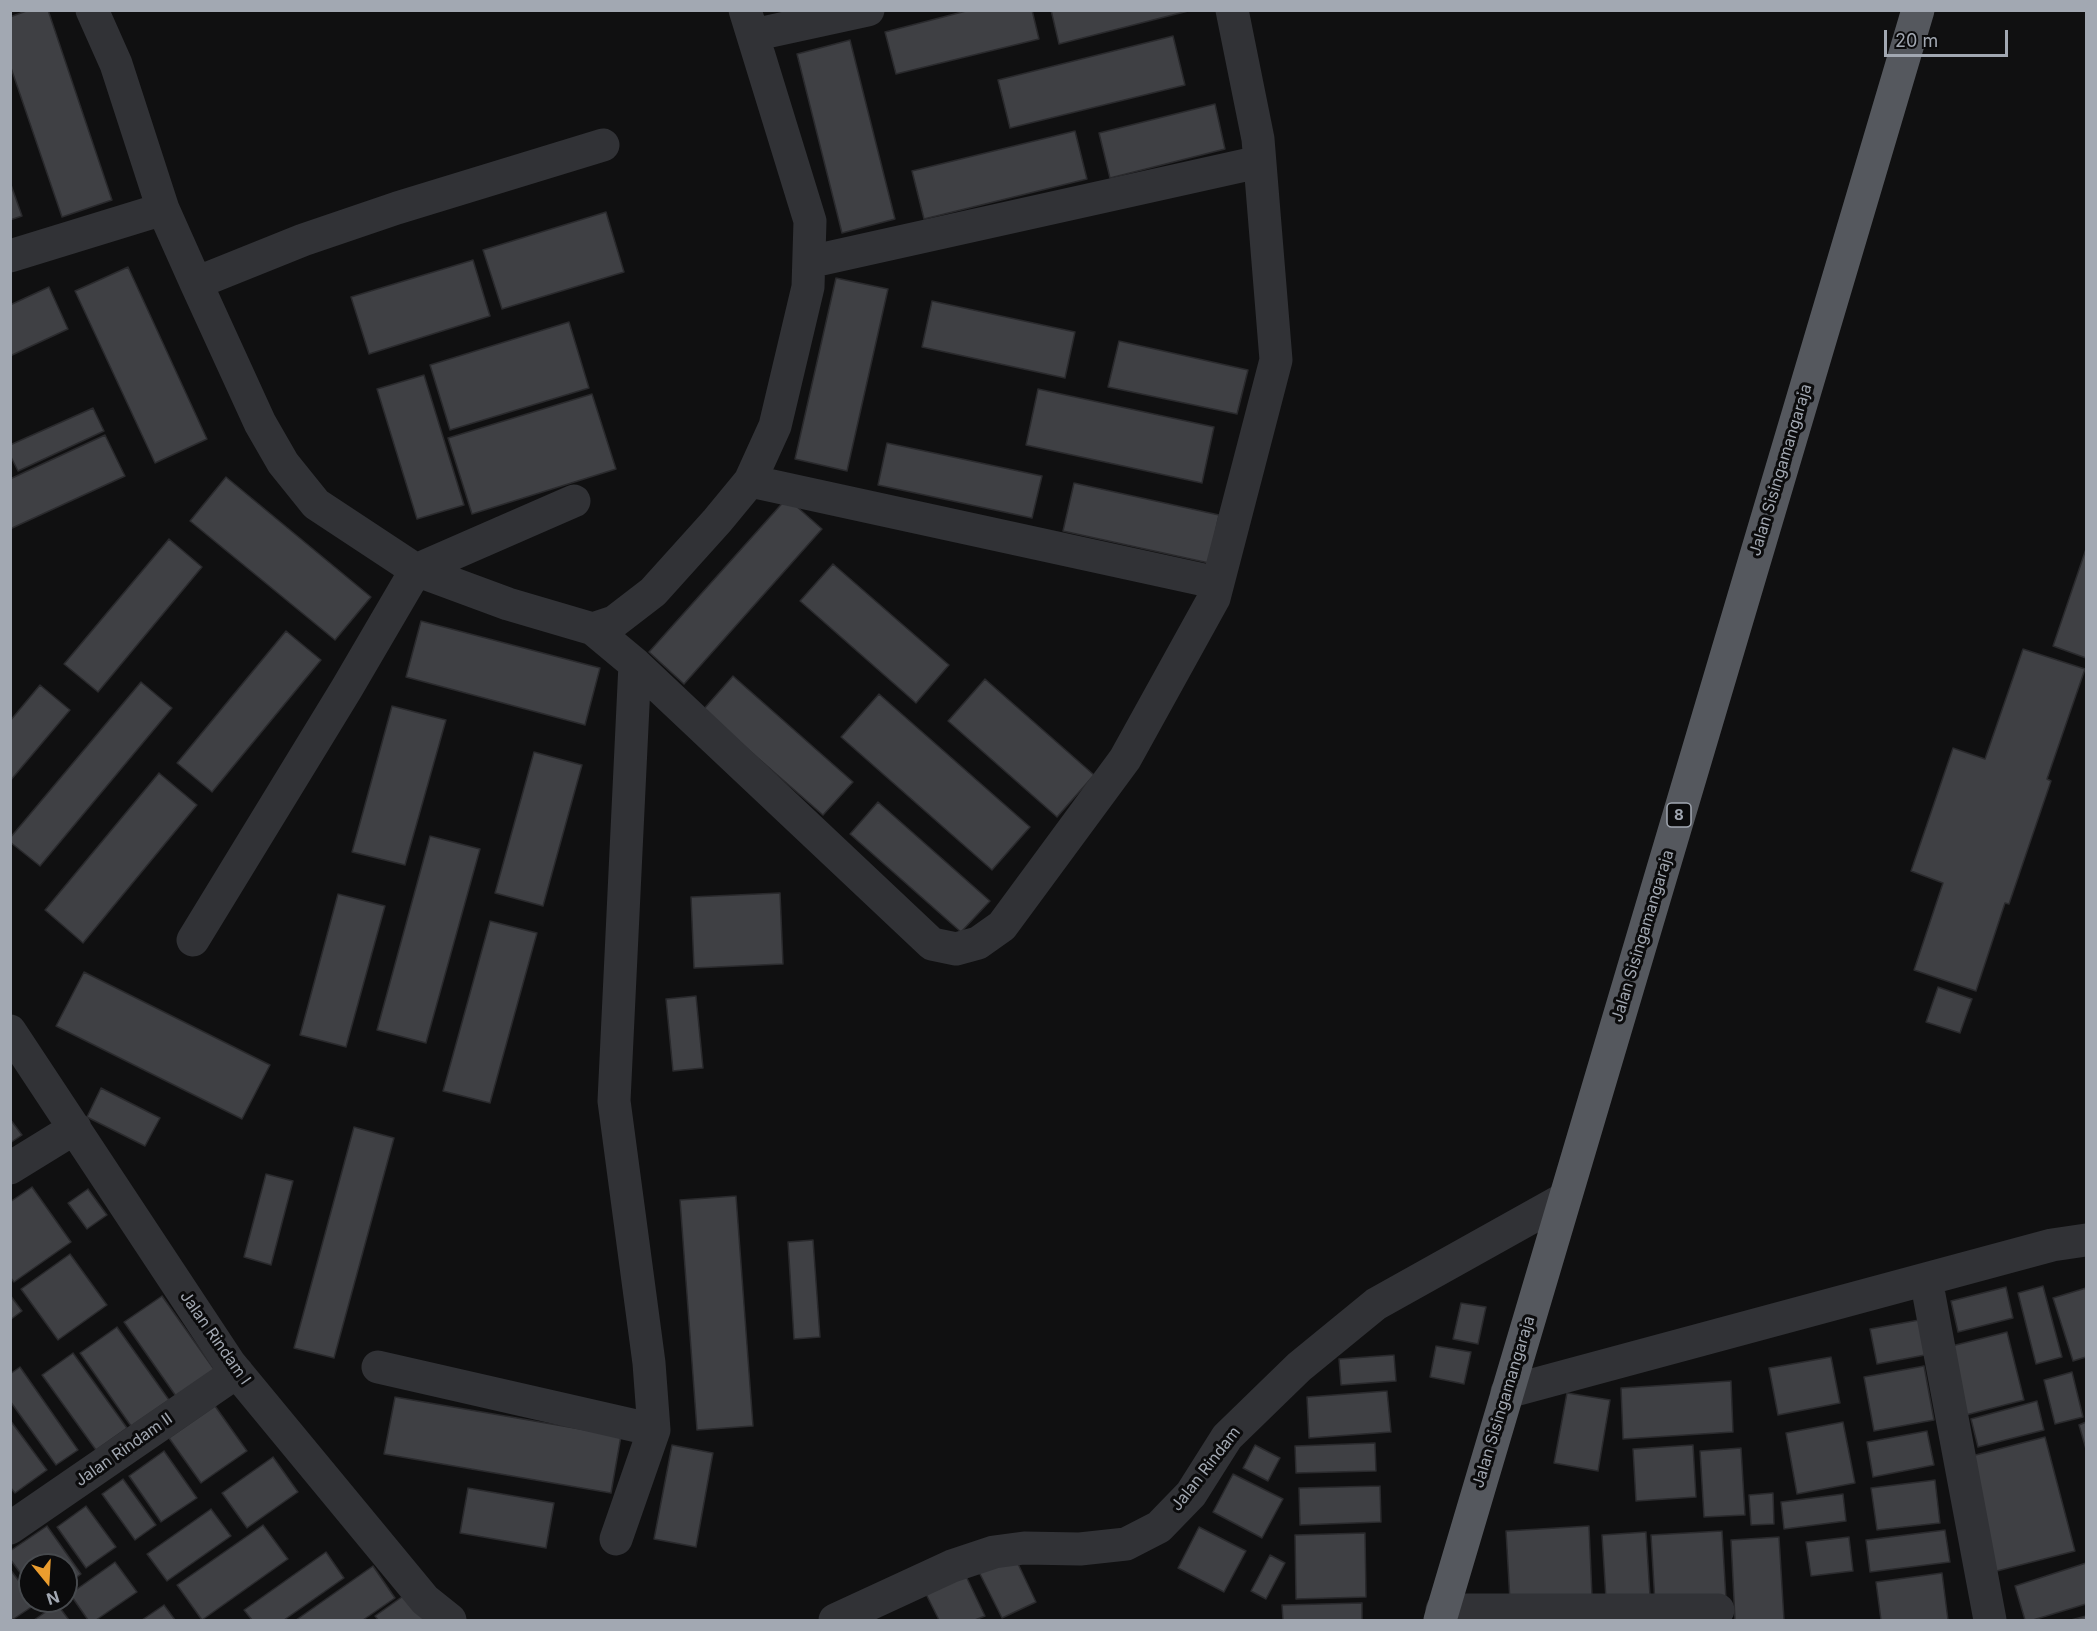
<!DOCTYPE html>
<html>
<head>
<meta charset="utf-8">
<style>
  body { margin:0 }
  #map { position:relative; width:2097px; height:1631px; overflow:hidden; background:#101011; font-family:Inter,sans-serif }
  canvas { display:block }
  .frame { position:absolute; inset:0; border:12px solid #a2a8b2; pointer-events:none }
  .north { position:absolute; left:18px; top:1553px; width:60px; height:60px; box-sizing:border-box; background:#0b0b0c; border:2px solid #474a4e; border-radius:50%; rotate:162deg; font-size:16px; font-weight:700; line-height:24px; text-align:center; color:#a2a8b2 }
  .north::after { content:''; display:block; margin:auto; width:21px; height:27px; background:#eb9d2e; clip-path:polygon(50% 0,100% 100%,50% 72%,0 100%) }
  .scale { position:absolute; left:1884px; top:30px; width:124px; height:27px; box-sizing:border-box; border:3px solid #a2a8b2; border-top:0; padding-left:8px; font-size:18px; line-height:21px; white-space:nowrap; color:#a2a8b2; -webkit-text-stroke:4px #0b0b0c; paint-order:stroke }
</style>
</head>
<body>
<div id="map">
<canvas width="2097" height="1631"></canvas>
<div class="frame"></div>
<div class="north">N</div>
<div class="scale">20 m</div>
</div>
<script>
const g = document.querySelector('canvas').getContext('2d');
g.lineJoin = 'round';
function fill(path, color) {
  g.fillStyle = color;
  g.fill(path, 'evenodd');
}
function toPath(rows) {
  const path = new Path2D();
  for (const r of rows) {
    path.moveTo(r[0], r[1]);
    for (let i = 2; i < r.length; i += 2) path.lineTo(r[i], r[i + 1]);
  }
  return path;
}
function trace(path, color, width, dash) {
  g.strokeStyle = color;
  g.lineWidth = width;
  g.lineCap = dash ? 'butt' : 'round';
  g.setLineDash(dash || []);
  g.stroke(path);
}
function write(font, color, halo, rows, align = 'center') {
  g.font = font + ' Inter,sans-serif';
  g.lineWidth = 6;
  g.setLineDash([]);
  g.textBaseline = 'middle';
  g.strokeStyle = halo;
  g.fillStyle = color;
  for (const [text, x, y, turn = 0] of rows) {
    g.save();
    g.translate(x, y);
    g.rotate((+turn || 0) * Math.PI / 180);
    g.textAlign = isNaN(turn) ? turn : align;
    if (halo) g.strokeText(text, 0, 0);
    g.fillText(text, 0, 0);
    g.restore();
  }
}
const building = toPath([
  [29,10,48,10,112,200,62,217,10,65,10,17,29,10],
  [970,10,1032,10,1039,39,896,74,885,32,970,10],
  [1051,10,1192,10,1059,44,1051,10],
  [1173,36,1185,85,1010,128,998,80,1173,36],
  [850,40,895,219,842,233,797,54,850,40],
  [1215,104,1225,149,1110,178,1099,133,1215,104],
  [1075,131,1087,179,924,219,912,171,1075,131],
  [10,182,22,216,10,220,10,182],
  [606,212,624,272,502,309,483,250,606,212],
  [473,260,490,316,369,354,351,297,473,260],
  [128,267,207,439,155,463,75,291,128,267],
  [836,278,888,289,847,471,795,459,836,278],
  [49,287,68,329,10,356,10,305,49,287],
  [932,301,1075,332,1065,378,922,347,932,301],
  [569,322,589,388,450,430,430,365,569,322],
  [1119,341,1248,370,1237,414,1108,387,1119,341],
  [424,375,464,505,417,519,377,389,424,375],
  [1038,389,1214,427,1202,483,1026,445,1038,389],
  [592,394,616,469,472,514,448,438,592,394],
  [93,408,104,431,18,471,10,455,10,445,93,408],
  [105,435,125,476,10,529,10,479,105,435],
  [887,443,1042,476,1032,518,878,485,887,443],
  [226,477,371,597,335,640,190,521,226,477],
  [1074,483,1219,515,1209,563,1063,531,1074,483],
  [787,498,822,529,684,684,649,652,787,498],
  [169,539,202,567,98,692,64,664,169,539],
  [2086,549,2086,658,2053,646,2086,549],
  [833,564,949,665,916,703,800,601,833,564],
  [421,621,600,668,585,725,406,677,421,621],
  [286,631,321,660,212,792,177,763,286,631],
  [2023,649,2085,669,2047,779,2051,781,2009,904,2005,903,1976,991,1914,970,1943,883,1911,871,1953,748,1985,759,2023,649],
  [733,676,853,782,823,815,703,710,733,676],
  [985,679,1094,775,1057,817,948,721,985,679],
  [141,682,172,708,40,866,10,842,10,838,141,682],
  [40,685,70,710,10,781,10,721,40,685],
  [879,694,1030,827,992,870,841,737,879,694],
  [392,706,446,720,405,865,352,852,392,706],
  [534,752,582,765,543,906,495,893,534,752],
  [159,773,197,805,83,943,45,910,159,773],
  [878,802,990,901,961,932,850,834,878,802],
  [430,836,480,849,426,1043,377,1030,430,836],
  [780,893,783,964,694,968,691,897,780,893],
  [338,894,385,906,346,1047,300,1035,338,894],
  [490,921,537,933,490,1103,443,1091,490,921],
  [84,972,270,1065,242,1119,56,1026,84,972],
  [1938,987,1972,999,1960,1033,1926,1022,1938,987],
  [696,996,703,1068,673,1071,666,999,696,996],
  [101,1088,160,1118,145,1146,87,1117,101,1088],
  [10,1119,22,1135,10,1143,10,1119],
  [354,1127,394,1138,334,1358,294,1348,354,1127],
  [266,1174,293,1181,271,1265,244,1257,266,1174],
  [32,1187,71,1242,14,1282,10,1277,10,1202,32,1187],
  [88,1189,107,1215,87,1229,68,1203,88,1189],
  [736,1196,753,1426,697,1430,680,1200,736,1196],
  [813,1240,820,1337,794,1339,788,1242,813,1240],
  [70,1254,107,1305,58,1340,21,1289,70,1254],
  [2043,1286,2062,1357,2036,1364,2018,1293,2043,1286],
  [2006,1287,2013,1318,1958,1332,1951,1301,2006,1287],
  [2086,1288,2086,1357,2073,1361,2053,1298,2086,1288],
  [10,1295,22,1311,10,1320,10,1295],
  [162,1296,216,1372,178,1399,124,1322,162,1296],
  [1461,1303,1486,1307,1478,1344,1453,1339,1461,1303],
  [1919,1320,1925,1355,1877,1364,1870,1329,1919,1320],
  [117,1327,169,1400,131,1426,80,1353,117,1327],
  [2007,1332,2024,1400,1962,1416,1944,1348,2007,1332],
  [1436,1346,1471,1352,1464,1384,1430,1377,1436,1346],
  [73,1353,127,1428,96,1450,42,1375,73,1353],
  [1394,1355,1396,1381,1341,1385,1339,1359,1394,1355],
  [1831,1357,1840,1403,1778,1415,1769,1368,1831,1357],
  [1924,1366,1934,1420,1874,1431,1864,1377,1924,1366],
  [20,1367,78,1450,56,1465,10,1401,10,1374,20,1367],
  [2072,1372,2083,1417,2055,1424,2044,1380,2072,1372],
  [1731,1381,1733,1432,1623,1439,1621,1388,1731,1381],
  [1387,1391,1391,1432,1309,1438,1307,1397,1387,1391],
  [1567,1393,1610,1400,1598,1471,1554,1463,1567,1393],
  [395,1397,621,1436,611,1493,384,1454,395,1397],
  [2037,1401,2044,1430,1978,1447,1971,1419,2037,1401],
  [215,1406,247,1451,201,1483,169,1438,215,1406],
  [10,1420,47,1470,15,1493,10,1487,10,1420],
  [1843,1422,1855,1483,1797,1494,1786,1433,1843,1422],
  [2086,1422,2086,1449,2079,1425,2086,1422],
  [1927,1431,1934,1465,1873,1477,1867,1442,1927,1431],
  [2045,1437,2075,1551,1993,1572,1964,1458,2045,1437],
  [1375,1443,1376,1471,1296,1473,1295,1446,1375,1443],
  [672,1445,713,1453,696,1547,654,1539,672,1445],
  [1255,1445,1280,1458,1268,1481,1243,1468,1255,1445],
  [1693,1445,1696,1497,1636,1501,1633,1449,1693,1445],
  [1741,1448,1745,1515,1704,1517,1700,1451,1741,1448],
  [164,1451,197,1498,161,1522,129,1476,164,1451],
  [273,1457,298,1492,247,1528,222,1493,273,1457],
  [1233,1474,1283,1499,1262,1538,1213,1512,1233,1474],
  [123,1479,156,1525,135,1540,102,1494,123,1479],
  [1935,1480,1940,1523,1877,1530,1871,1488,1935,1480],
  [1380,1486,1381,1522,1300,1525,1299,1488,1380,1486],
  [468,1488,554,1503,546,1548,460,1533,468,1488],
  [1773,1493,1774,1524,1751,1525,1749,1495,1773,1493],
  [1843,1494,1846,1521,1784,1529,1781,1502,1843,1494],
  [86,1506,116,1547,86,1568,57,1527,86,1506],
  [211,1509,231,1536,167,1581,147,1554,211,1509],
  [263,1525,288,1559,202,1620,177,1585,263,1525],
  [47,1526,81,1574,66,1585,66,1565,30,1565,30,1586,10,1559,10,1551,47,1526],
  [1589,1526,1592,1596,1510,1601,1506,1531,1589,1526],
  [1199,1527,1246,1551,1224,1592,1178,1568,1199,1527],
  [1945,1530,1950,1562,1870,1572,1866,1540,1945,1530],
  [1722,1531,1726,1599,1655,1604,1651,1535,1722,1531],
  [1646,1532,1650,1596,1606,1599,1602,1535,1646,1532],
  [1365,1533,1366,1597,1296,1599,1295,1535,1365,1533],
  [1779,1537,1784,1620,1735,1620,1731,1540,1779,1537],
  [1849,1537,1853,1571,1811,1576,1806,1542,1849,1537],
  [1012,1551,1036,1602,1002,1618,977,1568,1012,1551],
  [326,1552,344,1578,284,1620,252,1620,244,1610,326,1552],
  [1270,1555,1285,1563,1266,1599,1251,1591,1270,1555],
  [115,1562,137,1592,96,1620,88,1620,70,1594,115,1562],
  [2086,1563,2086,1604,2033,1620,2025,1620,2015,1586,2086,1563],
  [373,1566,395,1598,363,1620,296,1620,373,1566],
  [10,1569,30,1596,30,1601,33,1601,36,1604,12,1620,10,1620,10,1569],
  [1942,1573,1948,1620,1881,1620,1876,1582,1942,1573],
  [965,1574,985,1616,975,1620,939,1620,925,1592,965,1574],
  [406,1594,425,1620,378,1620,375,1616,406,1594],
  [1362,1603,1362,1620,1283,1620,1282,1605,1362,1603],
  [57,1604,69,1620,34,1620,57,1604],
  [164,1605,175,1620,142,1620,164,1605],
  [2086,1616,2086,1620,2071,1620,2086,1616]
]);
fill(building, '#3f4044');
trace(building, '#2a2a2d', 1.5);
trace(toPath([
  [92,10,116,64,163,209,196,283,260,423,283,463,316,504,416,570,508,604,593,629,614,622,653,592,717,521,750,481,775,426,808,287,810,221,745,10],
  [753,35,868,10],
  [10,256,163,209],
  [809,262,1259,162],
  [196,283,303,240,397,208,603,145],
  [750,481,1218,583],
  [593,629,635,664,932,944,956,949,978,943,1002,926,1125,759,1214,598,1276,360,1258,139,1232,10],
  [193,940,347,688,416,570,574,501],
  [10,1031,230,1364,425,1600,450,1620],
  [10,1168,75,1128],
  [1926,1279,1990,1620],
  [378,1367,654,1430],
  [1507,1392,2052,1245,2086,1240],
  [10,1528,237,1372],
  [616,1539,654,1430,649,1363,614,1101,635,664],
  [1442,1610,1718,1610],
  [835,1620,952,1566,994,1552,1024,1548,1080,1549,1126,1544,1159,1527,1191,1494,1227,1437,1299,1367,1376,1304,1564,1199]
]), '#313236', 33);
trace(toPath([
  [1440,1620,1918,10]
]), '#55585e', 33);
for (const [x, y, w] of [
  [1679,815,24]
]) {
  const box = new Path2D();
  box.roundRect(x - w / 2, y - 12, w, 24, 4.5);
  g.fillStyle = '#0b0b0c';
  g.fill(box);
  trace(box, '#a2a8b2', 1.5);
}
write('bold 15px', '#a2a8b2', null, [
  ["8",1679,815]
]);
write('16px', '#a2a8b2', '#0b0b0c', [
  ["Jalan Sisingamangaraja",1781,470,-73],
  ["Jalan Sisingamangaraja",1643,936,-73],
  ["Jalan Rindam I",215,1338,55],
  ["Jalan Sisingamangaraja",1504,1402,-73],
  ["Jalan Rindam II",124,1450,-35],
  ["Jalan Rindam",1206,1469,-52]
]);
</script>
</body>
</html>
